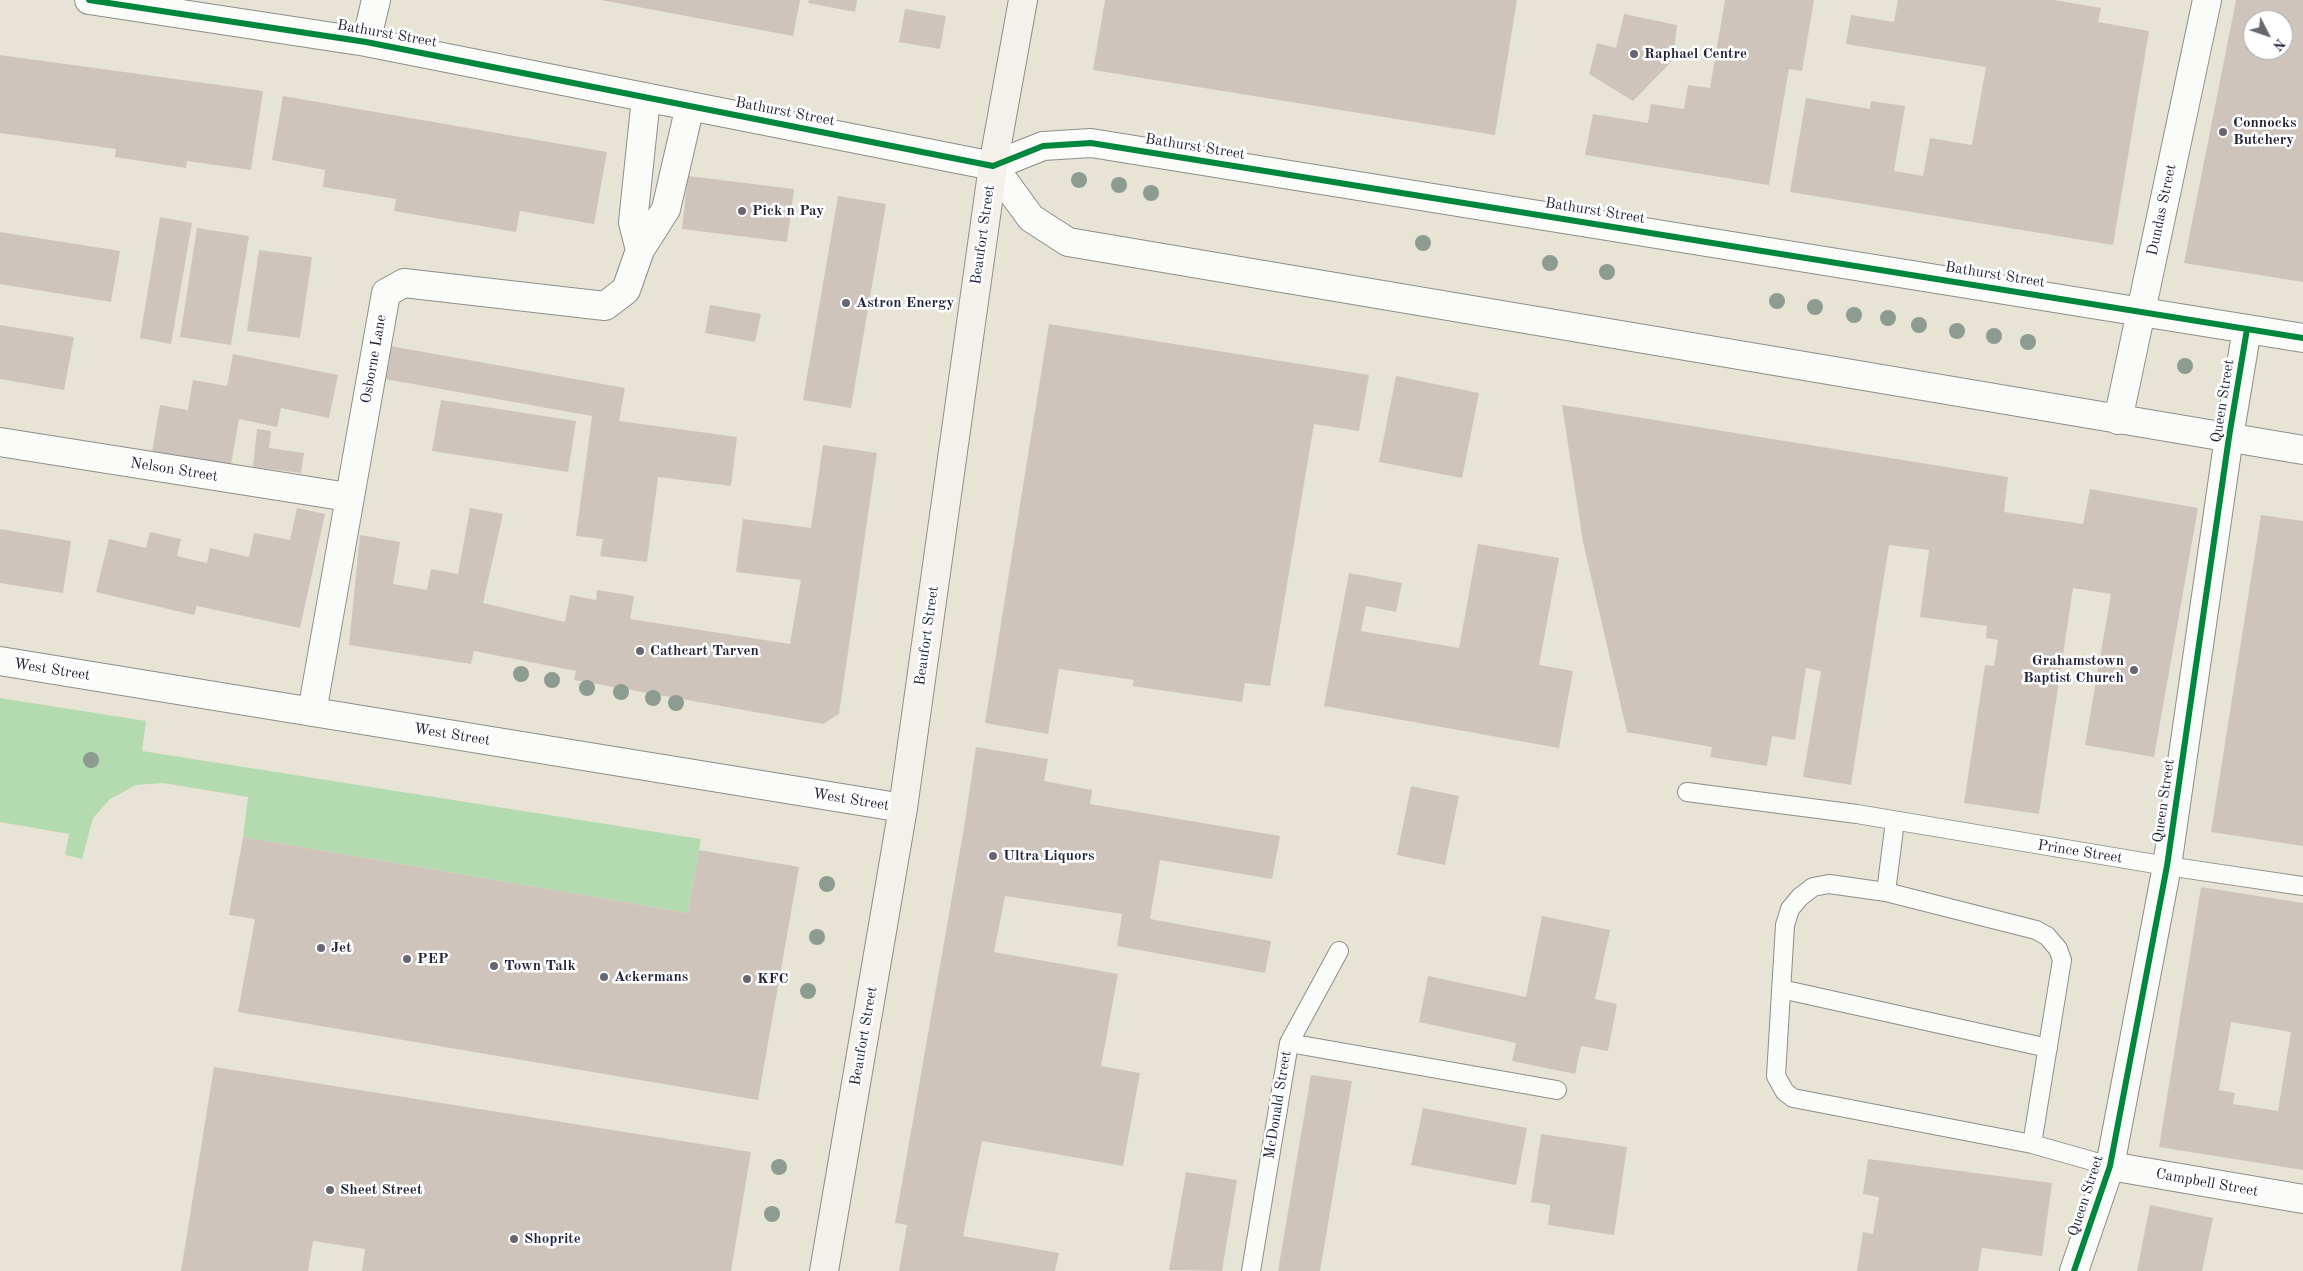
<!DOCTYPE html>
<html>
<head>
<meta charset="utf-8">
<style>
  body { margin:0 }
  #map { position:relative; width:2303px; height:1271px; overflow:hidden; background:#e7e4d5; font-family:"Old Standard TT",serif }
  canvas { display:block }
  .north { position:absolute; left:2243px; top:10px; width:50px; height:50px; box-sizing:border-box; background:#fff; border:1px solid #a7a7b1; border-radius:50%; rotate:131deg; font-size:14px; font-weight:700; line-height:20px; text-align:center; color:#22223b }
  .north::after { content:''; display:block; margin:auto; width:18px; height:22px; background:#676671; clip-path:polygon(50% 0,100% 100%,50% 72%,0 100%) }
</style>
</head>
<body>
<div id="map">
<canvas width="2303" height="1271"></canvas>
<div class="north">N</div>
</div>
<script>
const g = document.querySelector('canvas').getContext('2d');
g.lineJoin = 'round';
function fill(path, color) {
  g.fillStyle = color;
  g.fill(path, 'evenodd');
}
function toPath(rows) {
  const path = new Path2D();
  for (const r of rows) {
    path.moveTo(r[0], r[1]);
    for (let i = 2; i < r.length; i += 2) path.lineTo(r[i], r[i + 1]);
  }
  return path;
}
function trace(path, color, width, dash) {
  g.strokeStyle = color;
  g.lineWidth = width;
  g.lineCap = dash ? 'butt' : 'round';
  g.setLineDash(dash || []);
  g.stroke(path);
}
function write(font, color, halo, rows, align = 'center') {
  g.font = font + ' "Old Standard TT",serif';
  g.lineWidth = 5;
  g.setLineDash([]);
  g.textBaseline = 'middle';
  g.strokeStyle = halo;
  g.fillStyle = color;
  for (const [text, x, y, turn = 0] of rows) {
    g.save();
    g.translate(x, y);
    g.rotate((+turn || 0) * Math.PI / 180);
    g.textAlign = isNaN(turn) ? turn : align;
    if (halo) g.strokeText(text, 0, 0);
    g.fillText(text, 0, 0);
    g.restore();
  }
}
fill(toPath([
  [0,698,146,721,142,751,701,839,688,913,243,837,248,797,163,783,136,785,110,799,93,818,82,859,65,855,69,834,0,822]
]), '#b4dbaf');
fill(toPath([
  [601,0,800,0,793,36],
  [809,0,857,0,855,12,808,3],
  [1105,0,1517,0,1495,135,1093,70],
  [1725,0,1814,0,1802,71,1789,69,1769,185,1585,155,1593,114,1648,123,1651,104,1684,109,1688,85,1710,88],
  [1898,0,2054,0,2101,8,2098,22,2149,31,2113,245,1790,192,1806,98,1870,109,1871,101,1905,106,1894,171,1923,176,1930,138,1972,145,1986,67,1846,44,1851,15,1894,22],
  [2236,0,2303,0,2303,282,2184,263],
  [2253,20,2283,20,2283,50,2253,50],
  [905,9,946,16,940,49,899,42],
  [1624,14,1677,25,1673,60,1633,101,1589,74,1597,43,1616,48],
  [0,55,263,91,251,170,187,161,186,168,115,157,116,149,0,133],
  [283,96,607,152,594,224,520,211,516,232,394,211,396,199,323,187,325,170,272,160],
  [688,176,794,189,787,242,682,229],
  [838,196,886,204,851,408,803,400],
  [160,217,192,223,171,344,140,338],
  [197,228,249,236,231,345,180,337],
  [0,232,120,251,111,302,0,284],
  [259,250,312,257,300,338,247,331],
  [710,305,761,314,755,342,705,333],
  [1049,324,1369,375,1359,431,1314,424,1270,686,1245,683,1242,702,1132,686,1134,680,1059,669,1048,734,985,723],
  [0,325,74,337,64,390,0,379],
  [390,346,625,388,619,421,737,437,731,486,658,477,647,562,600,556,603,539,576,536,592,416,385,379],
  [233,354,338,375,329,418,281,408,277,427,239,419,231,465,152,452,160,405,188,410,193,380,227,386],
  [1396,376,1479,393,1462,478,1379,462],
  [441,400,576,421,568,472,432,451],
  [1562,405,2008,477,2004,512,2083,524,2090,489,2198,508,2154,757,2085,745,2111,594,2073,588,2039,814,1964,803,1985,665,1994,666,1998,640,1986,638,1987,626,1920,617,1929,550,1889,545,1851,785,1803,777,1821,671,1806,668,1795,740,1772,736,1767,766,1710,757,1712,747,1627,732,1583,542],
  [257,429,271,431,269,448,304,453,301,473,253,467],
  [823,445,877,453,839,714,823,724,574,680,576,671,474,651,471,664,349,645,360,535,400,542,393,584,427,590,431,569,458,574,470,508,503,514,483,603,565,622,570,595,596,600,597,590,634,596,630,619,790,644,801,580,736,572,743,519,811,528],
  [297,508,325,514,300,628,197,606,194,615,96,592,109,539,146,548,150,532,181,539,177,556,207,563,210,548,249,557,254,533,290,540],
  [2261,515,2303,521,2303,846,2211,832],
  [0,529,71,541,63,593,0,583],
  [1478,544,1559,558,1539,665,1573,671,1559,748,1324,706,1349,573,1402,583,1396,612,1366,606,1361,631,1459,648],
  [976,747,1048,759,1044,781,1092,790,1090,804,1280,836,1272,879,1160,860,1150,919,1271,941,1265,973,1117,946,1122,914,1005,896,994,952,1118,974,1101,1066,1140,1073,1123,1166,982,1141,963,1236,1059,1253,1055,1271,899,1271,907,1225,895,1223,964,828],
  [1411,786,1459,796,1445,865,1397,855],
  [243,837,688,913,699,850,799,867,758,1100,238,1012,255,919,229,915],
  [2201,887,2303,903,2303,1170,2159,1147],
  [2231,1022,2291,1032,2278,1111,2233,1104,2235,1093,2219,1090],
  [1542,916,1610,930,1595,999,1617,1004,1608,1051,1581,1046,1575,1074,1512,1061,1516,1043,1419,1022,1428,976,1526,997],
  [214,1067,751,1152,731,1271,362,1271,365,1249,313,1241,308,1271,181,1271],
  [1311,1075,1352,1081,1320,1271,1278,1271],
  [1423,1108,1527,1128,1516,1185,1411,1165],
  [1541,1134,1627,1147,1614,1235,1548,1225,1550,1205,1531,1202],
  [1868,1159,2052,1183,2042,1256,1982,1248,1978,1271,1857,1271,1863,1232,1873,1234,1879,1197,1863,1194],
  [1186,1172,1237,1180,1222,1271,1169,1270],
  [2150,1205,2213,1218,2202,1271,2137,1271]
]), '#cfc4bc');
const service = toPath([
  [1687,792,1857,814,2167,866,2303,886],
  [1895,821,1886,892,2036,930,2047,936,2058,949,2062,960,2032,1144],
  [1886,892,1829,884,1813,887,1800,897,1790,909,1785,925,1776,1076,1785,1092,1793,1098,2032,1144,2110,1166],
  [1781,989,2048,1048],
  [1289,1043,1557,1090],
  [1251,1271,1289,1043,1339,951]
]);
const minor = toPath([
  [89,0,366,42,993,166,1043,146,1091,143,2303,338],
  [366,42,376,0],
  [993,166,1031,218,1068,242,2303,450],
  [640,250,633,222,646,98],
  [2118,420,2207,0],
  [0,442,348,497],
  [0,661,903,808],
  [312,712,386,293,404,283,605,306,626,290,640,250,666,209,690,106],
  [2110,1166,2303,1199],
  [2074,1271,2110,1166,2167,866,2229,437,2247,329]
]);
const secondary = toPath([
  [824,1271,903,808,993,166,1023,0]
]);
trace(service, '#8e8d89', 20);
trace(minor, '#8e8d89', 30);
trace(secondary, '#8e8d89', 30);
trace(service, '#fbfbf9', 18);
trace(minor, '#fbfbf9', 28);
trace(secondary, '#f3f1ea', 28);
trace(toPath([
  [89,0,366,42,993,166,1043,146,1091,143,2303,338],
  [2074,1271,2110,1166,2167,866,2229,437,2247,329]
]), '#00873e', 6);
g.fillStyle = '#8e9b91';
for (const [x, y] of [
  [1079,180],
  [1119,185],
  [1151,193],
  [1423,243],
  [1550,263],
  [1607,272],
  [1777,301],
  [1815,307],
  [1854,315],
  [1888,318],
  [1919,325],
  [1957,331],
  [1994,336],
  [2028,342],
  [2185,366],
  [521,674],
  [552,680],
  [587,688],
  [621,692],
  [653,698],
  [676,703],
  [91,760],
  [827,884],
  [817,937],
  [808,991],
  [779,1167],
  [772,1214]
]) {
  g.beginPath();
  g.arc(x, y, 8, 0, 2 * Math.PI);
  g.fill();
}
for (const [x, y, r, color] of [
  [1634,54,5,"#676671"],
  [2223,132,5,"#676671"],
  [742,211,5,"#676671"],
  [846,303,5,"#676671"],
  [640,651,5,"#676671"],
  [2134,670,5,"#676671"],
  [993,856,5,"#676671"],
  [321,948,5,"#676671"],
  [407,959,5,"#676671"],
  [494,966,5,"#676671"],
  [604,977,5,"#676671"],
  [747,979,5,"#676671"],
  [330,1190,5,"#676671"],
  [514,1239,5,"#676671"]
]) {
  const dot = new Path2D();
  dot.arc(x, y, r, 0, 2 * Math.PI);
  g.fillStyle = color;
  g.fill(dot);
  trace(dot, '#fff', 2);
}
write('15px', '#22223b', '#fff', [
  ["Bathurst Street",387,34,10],
  ["Bathurst Street",785,112,11],
  ["Bathurst Street",1195,147,9],
  ["Dundas Street",2162,210,-78],
  ["Bathurst Street",1595,211,9],
  ["Beaufort Street",983,235,-82],
  ["Bathurst Street",1995,275,9],
  ["Osborne Lane",374,359,-80],
  ["Queen Street",2223,401,-81],
  ["Nelson Street",174,470,9],
  ["Beaufort Street",927,636,-82],
  ["West Street",52,670,9],
  ["West Street",452,735,9],
  ["West Street",851,800,9],
  ["Queen Street",2164,801,-82],
  ["Prince Street",2080,852,9],
  ["Beaufort Street",864,1036,-80],
  ["McDonald Street",1278,1105,-81],
  ["Campbell Street",2207,1183,10],
  ["Queen Street",2086,1196,-72]
]);
write('bold 15px', '#22223b', '#fff', [
  ["Raphael Centre",1644,54],
  ["Connocks",2233,123],
  ["Butchery",2233,140],
  ["Pick n Pay",752,211],
  ["Astron Energy",856,303],
  ["Cathcart Tarven",650,651],
  ["Grahamstown",2124,661,"right"],
  ["Baptist Church",2124,678,"right"],
  ["Ultra Liquors",1003,856],
  ["Jet",331,948],
  ["PEP",417,959],
  ["Town Talk",504,966],
  ["Ackermans",614,977],
  ["KFC",757,979],
  ["Sheet Street",340,1190],
  ["Shoprite",524,1239]
], 'left');
</script>
</body>
</html>
